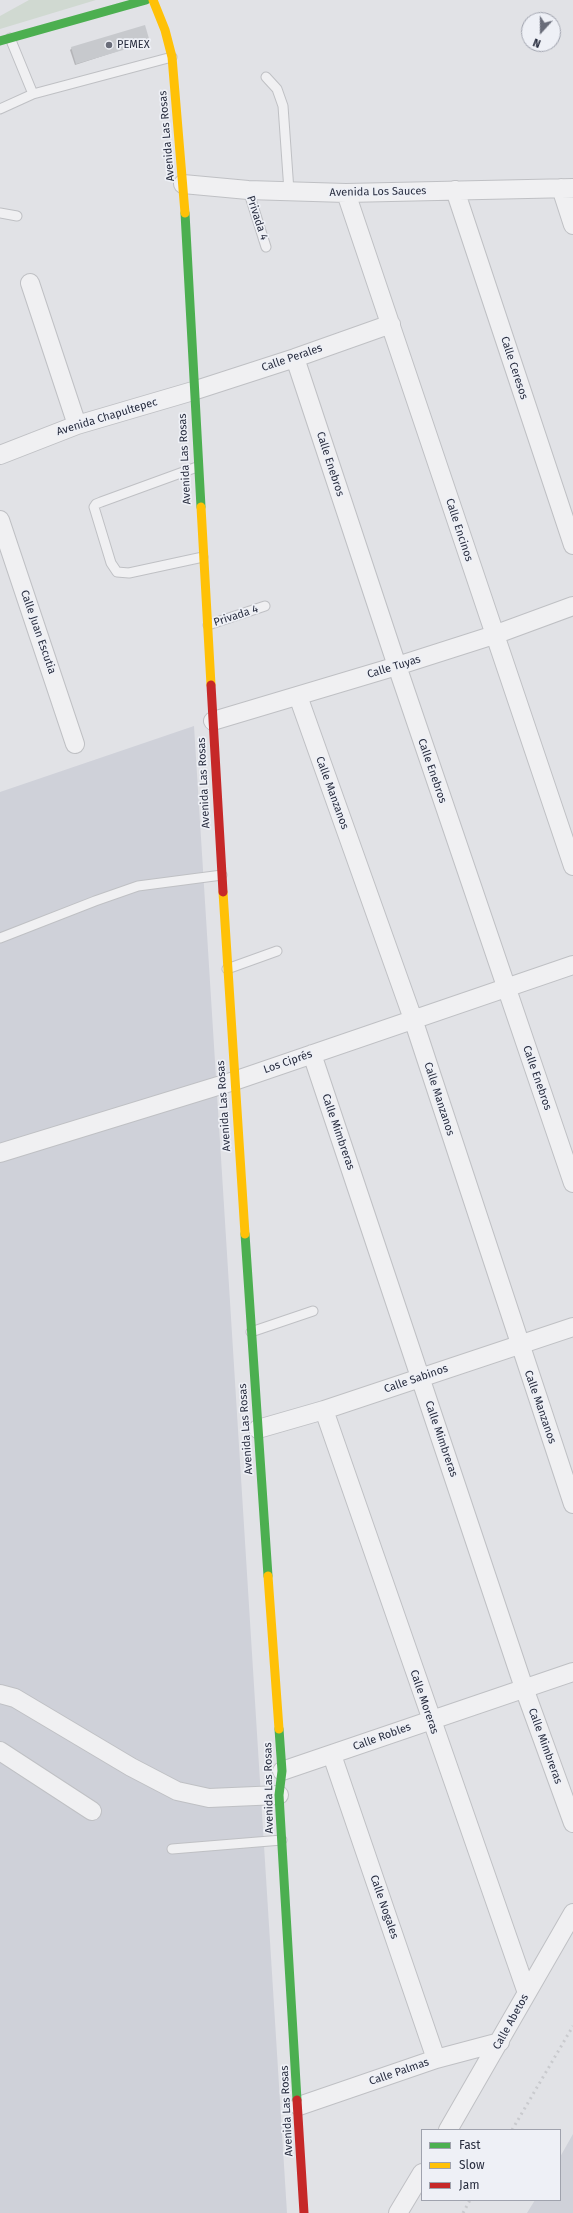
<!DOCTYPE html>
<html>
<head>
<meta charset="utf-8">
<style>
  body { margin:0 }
  #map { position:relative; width:573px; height:2213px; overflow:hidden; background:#e1e2e6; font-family:"Fira Sans",sans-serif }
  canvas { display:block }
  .legend { position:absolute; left:421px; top:2129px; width:140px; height:72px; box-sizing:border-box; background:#eef0f6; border:1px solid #9fa2ad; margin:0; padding:5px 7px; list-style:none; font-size:12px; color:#282d3f }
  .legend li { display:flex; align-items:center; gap:8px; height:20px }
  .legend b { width:20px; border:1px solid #9fa2ad }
  .north { position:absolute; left:521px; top:12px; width:40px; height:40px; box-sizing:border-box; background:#eef0f6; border:1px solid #9fa2ad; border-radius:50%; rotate:201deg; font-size:11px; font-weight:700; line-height:16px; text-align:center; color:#282d3f }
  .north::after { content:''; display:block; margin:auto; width:14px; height:18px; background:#696c79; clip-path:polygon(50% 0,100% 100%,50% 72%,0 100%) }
</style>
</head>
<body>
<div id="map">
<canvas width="573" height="2213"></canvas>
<ul class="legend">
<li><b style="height:5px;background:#4caf50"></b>Fast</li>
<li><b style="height:5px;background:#ffc107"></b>Slow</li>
<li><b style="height:5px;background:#c62828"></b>Jam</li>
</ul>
<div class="north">N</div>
</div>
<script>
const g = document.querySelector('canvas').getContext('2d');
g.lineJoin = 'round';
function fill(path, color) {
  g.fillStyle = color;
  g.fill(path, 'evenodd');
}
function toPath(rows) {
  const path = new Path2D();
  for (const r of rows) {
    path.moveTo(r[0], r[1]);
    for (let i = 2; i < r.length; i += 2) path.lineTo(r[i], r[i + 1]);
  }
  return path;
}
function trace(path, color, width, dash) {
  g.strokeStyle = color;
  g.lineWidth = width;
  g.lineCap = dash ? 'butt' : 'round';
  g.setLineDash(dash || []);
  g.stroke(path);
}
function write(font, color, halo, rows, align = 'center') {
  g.font = font + ' "Fira Sans",sans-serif';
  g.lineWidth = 3.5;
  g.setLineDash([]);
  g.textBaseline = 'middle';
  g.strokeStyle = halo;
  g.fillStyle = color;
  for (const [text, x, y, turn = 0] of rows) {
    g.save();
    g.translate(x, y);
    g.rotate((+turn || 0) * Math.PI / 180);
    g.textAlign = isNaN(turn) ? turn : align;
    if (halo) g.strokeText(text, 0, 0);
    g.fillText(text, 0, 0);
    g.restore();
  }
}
fill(toPath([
  [194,726,287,2213,0,2213,0,792],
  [573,2134,573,2213,527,2213,535,2200,560,2200,560,2157]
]), '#cfd1d9');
fill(toPath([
  [29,0,96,0,0,29,0,16]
]), '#d0d9d1');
fill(toPath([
  [149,41,75,65,70,50,72,48]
]), '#0003');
fill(toPath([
  [145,25,150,42,76,64,71,47]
]), '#c7c9cd');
const lane = toPath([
  [10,38,33,94,172,57],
  [266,77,277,89,283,106,289,191],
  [0,109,33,94],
  [248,190,266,247],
  [0,213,17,216],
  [197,467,101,502,96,504,94,507,111,563,117,572,129,573,203,557],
  [208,625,265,606],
  [0,938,95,901,138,886,222,875],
  [227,969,277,951],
  [251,1332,313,1311],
  [172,1849,282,1840]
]);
const street = toPath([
  [183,184,248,190,346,193,573,188],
  [561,188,573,225],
  [455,190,573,545],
  [346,193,573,866],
  [30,283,77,425],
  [295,358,397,666,573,1183],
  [0,455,77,425,193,391,295,358,391,324],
  [0,520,75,744],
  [298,696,413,1019,573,1504],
  [213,721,397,666,494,635,573,606],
  [312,1054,524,1688,573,1823],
  [0,1153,234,1081,573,965],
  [324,1410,527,1993],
  [258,1429,324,1410,573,1327],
  [0,1694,15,1698,131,1767,177,1791,209,1798,279,1795],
  [0,1751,92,1811],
  [332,1755,436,2059],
  [282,1771,573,1672],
  [299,2106,436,2059,500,2042],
  [448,2130,573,1913],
  [398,2213,422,2173]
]);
trace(lane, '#bfc0c4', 11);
trace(street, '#bfc0c4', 20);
trace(lane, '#f0f0f2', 9);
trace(street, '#f0f0f2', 18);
trace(toPath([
  [0,41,146,0],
  [185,213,201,507],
  [245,1234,268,1576],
  [279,1729,282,1771,279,1795,297,2100]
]), '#4caf50', 9);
trace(toPath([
  [153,0,165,30,172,57,185,213],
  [201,507,211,685],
  [223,892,245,1234],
  [268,1576,279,1729]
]), '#ffc107', 9);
trace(toPath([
  [211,685,223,892],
  [297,2100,304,2213]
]), '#c62828', 9);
trace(toPath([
  [512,2130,573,2026],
  [463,2213,470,2200]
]), '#c9cace', 3, [2, 4]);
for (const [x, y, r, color] of [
  [109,45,4,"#696c79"]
]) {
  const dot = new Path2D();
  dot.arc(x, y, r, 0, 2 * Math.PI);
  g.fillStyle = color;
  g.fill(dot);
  trace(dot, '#eef0f6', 1.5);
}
write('11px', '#282d3f', '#eef0f6', [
  ["PEMEX",117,45]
], 'left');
write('11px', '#282d3f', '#eef0f6', [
  ["Avenida Las Rosas",167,136,-95],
  ["Avenida Los Sauces",378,192,-1],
  ["Privada 4",257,218,72],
  ["Calle Perales",292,358,-19],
  ["Calle Ceresos",514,368,72],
  ["Avenida Chapultepec",107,417,-17],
  ["Avenida Las Rosas",185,459,-93],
  ["Calle Enebros",330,464,72],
  ["Calle Encinos",459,530,72],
  ["Privada 4",236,616,-18],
  ["Calle Juan Escutia",38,632,71],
  ["Calle Tuyas",394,667,-17],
  ["Calle Enebros",432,771,71],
  ["Avenida Las Rosas",204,783,-93],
  ["Calle Manzanos",332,793,70],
  ["Los Ciprés",288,1062,-19],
  ["Calle Enebros",537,1078,71],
  ["Calle Manzanos",439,1099,72],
  ["Avenida Las Rosas",224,1106,-94],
  ["Calle Mimbreras",338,1132,71],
  ["Calle Sabinos",416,1379,-19],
  ["Calle Manzanos",540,1407,71],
  ["Avenida Las Rosas",246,1429,-94],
  ["Calle Mimbreras",441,1439,71],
  ["Calle Moreras",424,1702,71],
  ["Calle Robles",382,1737,-20],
  ["Calle Mimbreras",545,1746,70],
  ["Avenida Las Rosas",269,1788,-91],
  ["Calle Nogales",384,1907,71],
  ["Calle Abetos",511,2022,-61],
  ["Calle Palmas",399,2072,-19],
  ["Avenida Las Rosas",287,2111,-93]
]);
</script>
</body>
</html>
